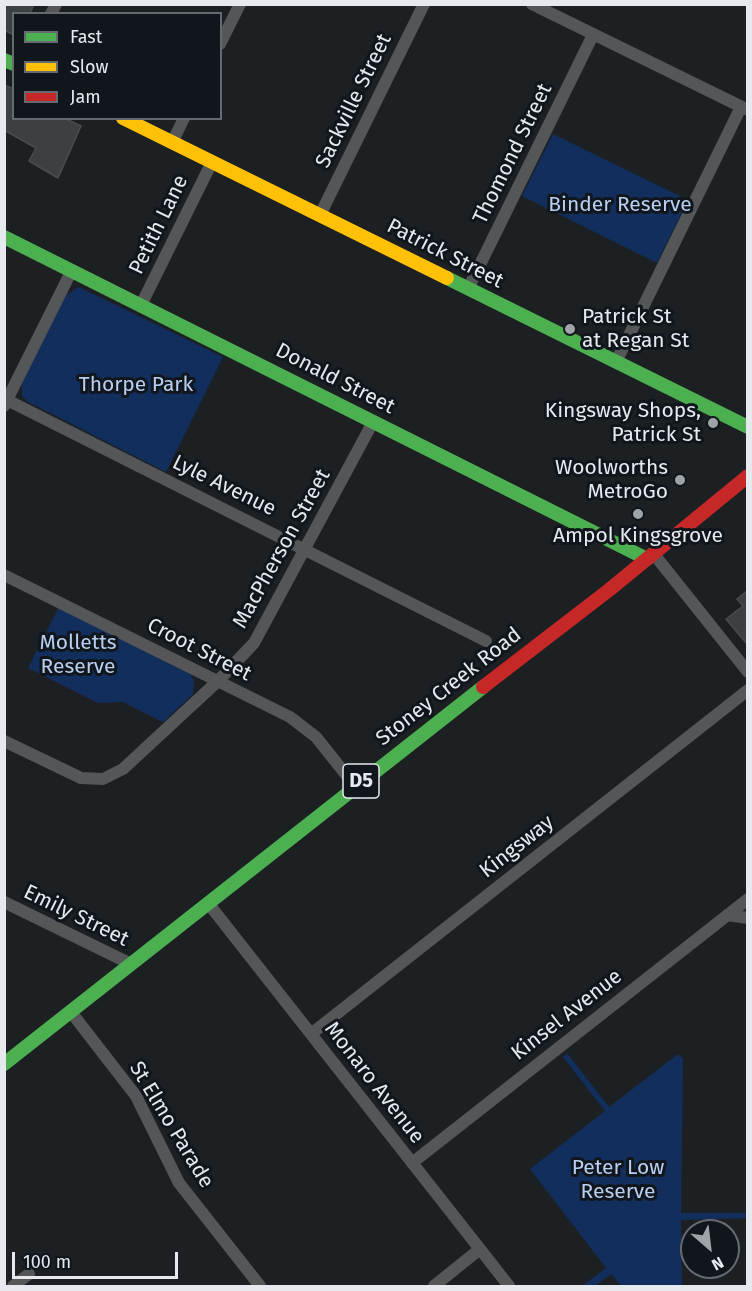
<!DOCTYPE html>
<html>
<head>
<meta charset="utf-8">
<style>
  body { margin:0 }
  #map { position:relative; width:752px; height:1291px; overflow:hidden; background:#1d2023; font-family:"Fira Sans",sans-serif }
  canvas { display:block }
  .frame { position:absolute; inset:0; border:6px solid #e6e9ee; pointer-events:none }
  .legend { position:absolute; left:12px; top:12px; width:210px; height:108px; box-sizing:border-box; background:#11161c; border:2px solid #666a70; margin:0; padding:8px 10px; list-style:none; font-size:18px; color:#e6e9ee }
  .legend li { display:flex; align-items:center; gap:12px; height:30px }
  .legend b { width:30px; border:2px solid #666a70 }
  .north { position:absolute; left:680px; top:1219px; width:60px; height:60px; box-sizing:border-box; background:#11161c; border:2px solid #666a70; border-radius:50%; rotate:152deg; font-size:16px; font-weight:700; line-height:24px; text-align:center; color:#e6e9ee }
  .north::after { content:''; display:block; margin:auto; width:21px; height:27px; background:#a0a3a7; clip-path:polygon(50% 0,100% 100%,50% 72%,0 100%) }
  .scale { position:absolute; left:12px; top:1252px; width:166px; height:27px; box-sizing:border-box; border:3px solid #e6e9ee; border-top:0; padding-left:8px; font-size:18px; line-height:21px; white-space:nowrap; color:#e6e9ee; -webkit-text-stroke:4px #11161c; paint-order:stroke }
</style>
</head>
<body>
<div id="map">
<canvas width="752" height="1291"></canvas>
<div class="frame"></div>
<ul class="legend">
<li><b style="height:8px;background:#4caf50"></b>Fast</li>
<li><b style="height:8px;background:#ffc107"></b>Slow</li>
<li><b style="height:8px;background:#c62828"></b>Jam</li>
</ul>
<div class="north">N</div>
<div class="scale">100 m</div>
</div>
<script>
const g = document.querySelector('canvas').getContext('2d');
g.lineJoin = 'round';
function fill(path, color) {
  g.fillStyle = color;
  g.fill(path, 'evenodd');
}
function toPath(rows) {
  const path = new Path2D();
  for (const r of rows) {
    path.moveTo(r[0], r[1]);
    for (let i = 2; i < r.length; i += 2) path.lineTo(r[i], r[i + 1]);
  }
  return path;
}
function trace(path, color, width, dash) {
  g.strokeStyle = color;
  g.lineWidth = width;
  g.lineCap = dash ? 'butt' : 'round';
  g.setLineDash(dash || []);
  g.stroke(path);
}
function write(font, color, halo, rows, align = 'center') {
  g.font = font + ' "Fira Sans",sans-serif';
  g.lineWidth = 6;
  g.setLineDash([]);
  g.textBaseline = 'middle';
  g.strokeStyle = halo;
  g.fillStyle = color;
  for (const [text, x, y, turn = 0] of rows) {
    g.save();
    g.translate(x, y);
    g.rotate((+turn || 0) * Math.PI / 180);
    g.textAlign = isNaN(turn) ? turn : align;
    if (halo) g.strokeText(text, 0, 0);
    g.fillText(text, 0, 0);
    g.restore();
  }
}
fill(toPath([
  [553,134,688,200,657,263,522,196],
  [79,287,223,357,166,472,28,402,22,396,22,383,66,295],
  [59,607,190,674,194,681,193,694,163,722,123,702,98,703,28,668],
  [567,1053,609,1107,678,1054,683,1058,681,1213,747,1213,748,1218,681,1220,682,1286,621,1286,611,1274,595,1286,582,1286,606,1268,530,1169,605,1111,563,1057]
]), '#112e5c');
const building = toPath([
  [4,4,34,4,30,14,14,14,14,35,4,30,4,4],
  [4,85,14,89,14,118,64,118,81,126,58,178,29,161,36,148,4,130,4,85],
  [747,591,747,644,726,619,743,606,737,599,747,591]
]);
fill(building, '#3d4043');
trace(building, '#4a4c4f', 1.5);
trace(toPath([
  [532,4,746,109],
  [51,14,56,4],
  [220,44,240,4],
  [172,143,184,118],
  [320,215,424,4],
  [468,289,593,35],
  [141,305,212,162],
  [616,362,741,107],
  [7,400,486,641],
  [4,406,72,270],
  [653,553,748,672],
  [4,575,290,717,316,737,355,786],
  [4,741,81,778,103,779,123,769,218,681,254,643,373,422],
  [4,902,131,964],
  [208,903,509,1286],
  [727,915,748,918],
  [71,1012,136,1096,179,1183,260,1286],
  [311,1034,748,690],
  [412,1163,748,899],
  [13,1286,29,1274],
  [434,1286,480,1249]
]), '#545657', 12);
trace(toPath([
  [4,60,14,64],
  [4,237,647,559],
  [447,278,748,427],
  [4,1064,483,687]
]), '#4caf50', 14);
trace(toPath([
  [123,118,447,278]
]), '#ffc107', 14);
trace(toPath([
  [483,687,609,590,748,476]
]), '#c62828', 14);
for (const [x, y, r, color] of [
  [570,329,6,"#a0a3a7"],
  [713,423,6,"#a0a3a7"],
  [680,480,6,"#a0a3a7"],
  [638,514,6,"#a0a3a7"]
]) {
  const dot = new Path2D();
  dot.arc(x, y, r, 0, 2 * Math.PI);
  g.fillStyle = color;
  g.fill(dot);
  trace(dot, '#11161c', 2);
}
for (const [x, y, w] of [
  [361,781,36]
]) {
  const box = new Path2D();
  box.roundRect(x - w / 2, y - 17, w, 34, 4.5);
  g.fillStyle = '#11161c';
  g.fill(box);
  trace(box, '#e6e9ee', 1.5);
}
write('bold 20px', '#e6e9ee', null, [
  ["D5",361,781]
]);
write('21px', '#e6e9ee', '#11161c', [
  ["Sackville Street",354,101,-64],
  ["Thomond Street",513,154,-64],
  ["Petith Lane",159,225,-64],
  ["Patrick Street",445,254,27],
  ["Donald Street",335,379,27],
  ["Lyle Avenue",224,486,26],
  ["MacPherson Street",282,549,-61],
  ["Croot Street",199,650,27],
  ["Stoney Creek Road",449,687,-38],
  ["Kingsway",517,847,-38],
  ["Emily Street",76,916,26],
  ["Kinsel Avenue",567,1015,-38],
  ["Monaro Avenue",374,1083,52],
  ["St Elmo Parade",171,1125,59]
]);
write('21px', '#b8cff2', '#11161c', [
  ["Binder Reserve",620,205],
  ["Thorpe Park",136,385],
  ["Molletts",78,643],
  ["Reserve",78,667],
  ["Peter Low",618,1168],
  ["Reserve",618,1192]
]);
write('21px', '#e6e9ee', '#11161c', [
  ["Patrick St",582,317,"left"],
  ["at Regan St",582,341,"left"],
  ["Kingsway Shops,",701,411],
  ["Patrick St",701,435],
  ["Woolworths",668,468],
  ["MetroGo",668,492],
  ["Ampol Kingsgrove",638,536,"center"]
], 'right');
</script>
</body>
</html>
